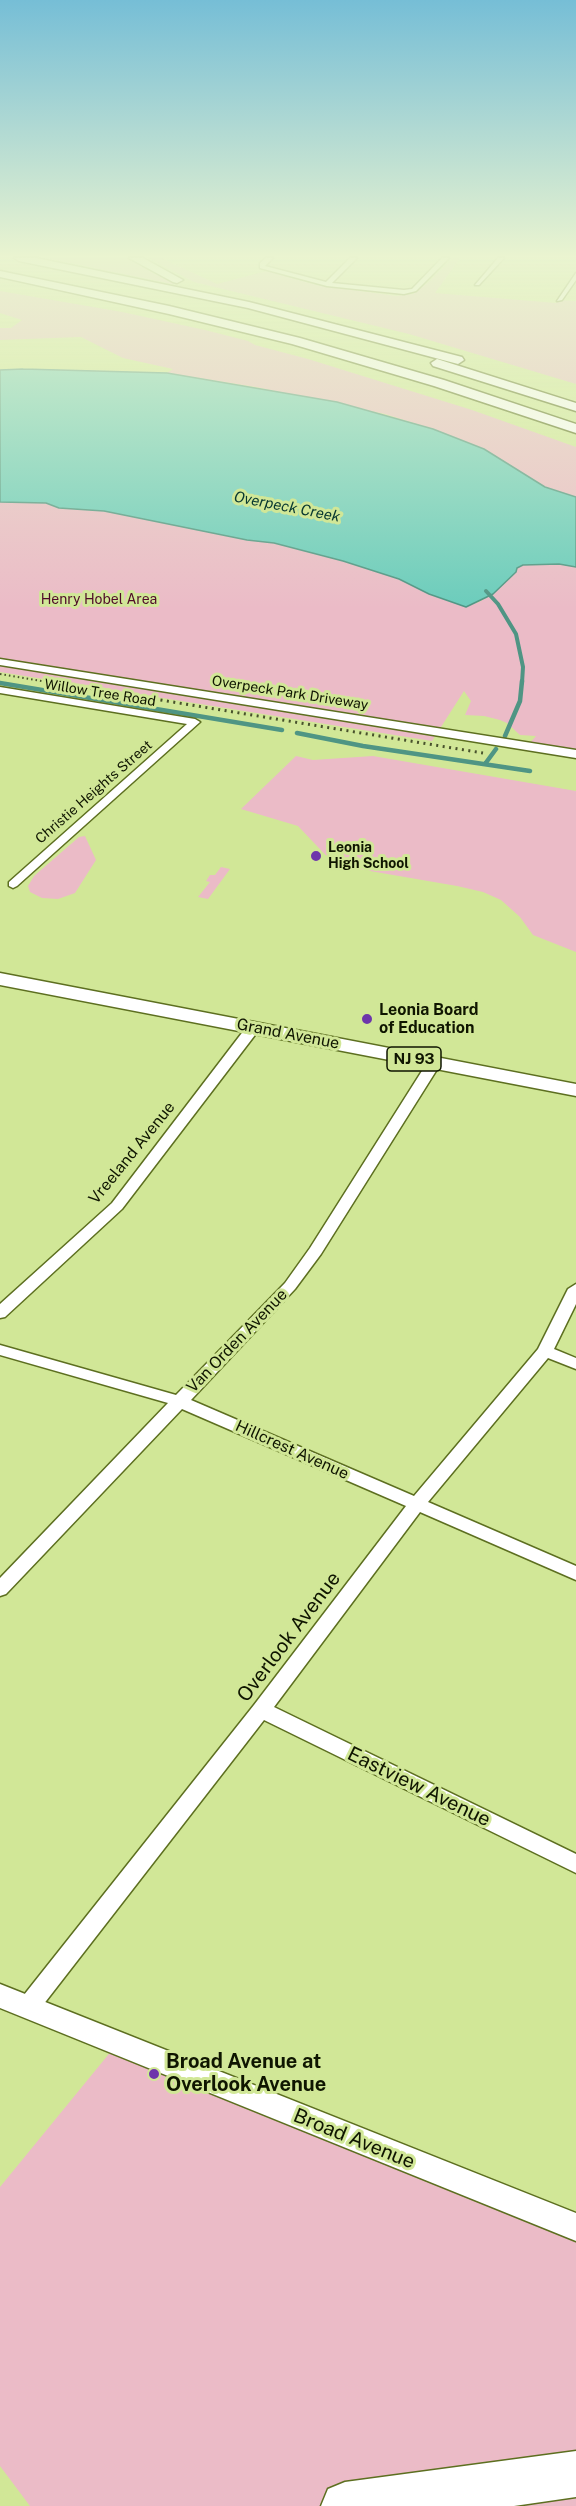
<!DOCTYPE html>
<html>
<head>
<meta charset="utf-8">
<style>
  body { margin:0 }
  canvas { display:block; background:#d1e797 }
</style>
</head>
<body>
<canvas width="576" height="2506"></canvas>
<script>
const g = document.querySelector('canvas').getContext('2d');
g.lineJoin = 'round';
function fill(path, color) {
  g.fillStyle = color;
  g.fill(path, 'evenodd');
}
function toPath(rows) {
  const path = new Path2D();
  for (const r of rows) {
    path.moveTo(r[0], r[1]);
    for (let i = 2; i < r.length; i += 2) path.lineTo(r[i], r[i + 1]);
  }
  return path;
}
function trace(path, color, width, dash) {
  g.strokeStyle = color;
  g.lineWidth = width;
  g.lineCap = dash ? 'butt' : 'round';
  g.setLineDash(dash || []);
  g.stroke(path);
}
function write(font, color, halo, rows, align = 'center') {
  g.font = font + ' "Public Sans",sans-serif';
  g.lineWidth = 6;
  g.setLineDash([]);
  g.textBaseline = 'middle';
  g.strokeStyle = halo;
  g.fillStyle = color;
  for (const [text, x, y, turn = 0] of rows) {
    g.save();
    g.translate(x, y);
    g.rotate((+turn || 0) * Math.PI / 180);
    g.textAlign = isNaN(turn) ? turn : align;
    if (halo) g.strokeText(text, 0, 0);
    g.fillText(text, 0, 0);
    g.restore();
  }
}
fill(toPath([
  [46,258,127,258,153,273,175,282,173,284],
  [149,258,161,258,217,284,267,271,316,285,396,296,413,294,429,282,453,258,460,258,435,293,556,303,559,300,576,301,576,384,409,334,194,282],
  [0,291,122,312,205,330,248,341,255,345,308,359,472,410,576,447,576,497,545,487,484,449,433,429,385,414,256,387,167,373,173,369,123,358,81,337,0,340,0,328,11,328,22,320,0,313],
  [20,501,46,503,59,508,104,511,247,540,274,543,343,561,399,579,413,586,477,603,493,594,516,572,517,568,523,565,559,564,576,567,576,754,527,746,536,736,520,735,507,723,500,720,484,716,465,715,471,701,464,691,432,741,0,672,0,502],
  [296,756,313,760,373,756,576,791,576,952,533,935,520,917,501,900,483,892,457,886,335,865,298,826,241,809],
  [85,836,96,860,75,893,58,899,42,898,30,892,28,886,34,876,79,837],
  [221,867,230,869,208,899,198,897,210,882,206,881,210,875,215,875],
  [117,2044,576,2227,576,2506,30,2506,0,2466,0,2187]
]), '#ebbbc7');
const water = toPath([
  [23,369,167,373,337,402,433,429,484,449,545,487,576,497,576,567,559,564,523,565,517,568,516,572,493,594,466,607,429,594,399,579,343,561,274,543,247,540,104,511,59,508,46,503,0,502,0,370,23,369]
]);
fill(water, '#6bccbc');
trace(water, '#4f9584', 1.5);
trace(toPath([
  [486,591,498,604,516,634,523,667,522,683]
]), '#4f9584', 4);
trace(toPath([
  [0,683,282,730],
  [297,733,363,746,530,771],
  [505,736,520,701,522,681],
  [485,764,496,749]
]), '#4f9584', 4.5);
const minor = toPath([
  [266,258,273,258,265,266,326,282,350,258,357,258,332,283,404,290,412,289,442,258,449,258,416,291,404,294,327,286,260,268,260,263,266,258],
  [498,258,504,258,479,285,475,285,498,258],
  [576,273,576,280,562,300,557,301,576,273],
  [0,687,195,719,200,722,17,886,13,888,9,886,9,882,187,724,0,693,0,687],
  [253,1024,258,1025,259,1028,258,1031,122,1209,5,1317,0,1318,0,1304,112,1203,248,1025,253,1024],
  [434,1059,441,1063,321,1254,295,1289,191,1400,414,1496,538,1349,568,1289,576,1284,576,1304,554,1349,576,1358,576,1369,548,1358,428,1502,576,1566,576,1580,420,1512,274,1707,576,1854,576,1873,264,1720,36,2014,28,2017,20,2014,17,2007,20,2000,254,1705,406,1506,182,1409,6,1594,0,1596,0,1578,168,1403,0,1355,0,1345,176,1395,285,1283,310,1248,427,1063,434,1059]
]);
const tertiary = toPath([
  [0,659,576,750,576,758,0,665,0,659],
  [0,1984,576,2213,576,2241,0,2008,0,1984]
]);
const primary = toPath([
  [0,973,576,1084,576,1096,0,985,0,973]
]);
const motorway = toPath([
  [14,258,36,258,249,302,462,357,464,360,458,364,248,308,19,261,14,258],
  [129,258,143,258,183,280,177,283,173,282,129,258],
  [0,271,169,306,300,338,444,380,576,424,576,433,434,386,292,344,169,314,0,277,0,271],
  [437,359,576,403,576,411,433,366,431,363,437,359],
  [576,2451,576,2497,514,2506,321,2506,328,2489,345,2482,576,2451]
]);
trace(minor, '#5d6f20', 3);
trace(tertiary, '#5d6f20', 3);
trace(primary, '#5d6f20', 3);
trace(motorway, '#5d6f20', 3);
fill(minor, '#fff');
fill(tertiary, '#fff');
fill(primary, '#fff');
fill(motorway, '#fff');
trace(toPath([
  [0,674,54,683]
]), '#48522c', 2, [1.5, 3]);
trace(toPath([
  [45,681,483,753]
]), '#48522c', 3, [2, 4.5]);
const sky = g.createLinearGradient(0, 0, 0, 609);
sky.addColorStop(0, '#76bed6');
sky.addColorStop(0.42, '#eaf4d0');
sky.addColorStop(1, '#eaf4d000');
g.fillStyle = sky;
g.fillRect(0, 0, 576, 609);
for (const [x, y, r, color] of [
  [316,856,6,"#6d35ab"],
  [367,1019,6,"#6d35ab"],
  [154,2074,6,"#6d35ab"]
]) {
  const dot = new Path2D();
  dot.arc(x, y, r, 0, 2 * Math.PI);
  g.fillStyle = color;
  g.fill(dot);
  trace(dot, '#d1e797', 2);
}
write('14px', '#4f0b28', '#d1e797', [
  ["Henry Hobel Area",99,600]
]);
write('14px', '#0f1500', '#d1e797', [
  ["Willow Tree Road",100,693,9],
  ["Overpeck Park Driveway",290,693,9],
  ["Christie Heights Street",94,792,-41]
]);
write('bold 14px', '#0f1500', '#d1e797', [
  ["Leonia",328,848],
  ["High School",328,864]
], 'left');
write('italic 15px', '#083831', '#d1e797', [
  ["Overpeck Creek",287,507,11]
]);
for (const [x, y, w] of [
  [414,1059,54]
]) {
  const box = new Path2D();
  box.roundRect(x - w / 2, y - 12, w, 24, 4.5);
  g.fillStyle = '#d1e797';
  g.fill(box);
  trace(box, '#0f1500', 1.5);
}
write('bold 15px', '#0f1500', null, [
  ["NJ 93",414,1059]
]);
write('bold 16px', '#0f1500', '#d1e797', [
  ["Leonia Board",379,1010],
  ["of Education",379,1028]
], 'left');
write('16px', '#0f1500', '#d1e797', [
  ["Grand Avenue",288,1034,11],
  ["Vreeland Avenue",132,1153,-51],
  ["Van Orden Avenue",237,1341,-46],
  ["Hillcrest Avenue",292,1450,24]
]);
write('20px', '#0f1500', '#d1e797', [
  ["Overlook Avenue",289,1637,-53],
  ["Eastview Avenue",419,1787,26],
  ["Broad Avenue",354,2139,22]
]);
write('bold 20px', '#0f1500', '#d1e797', [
  ["Broad Avenue at",166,2062],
  ["Overlook Avenue",166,2085]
], 'left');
</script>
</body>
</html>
